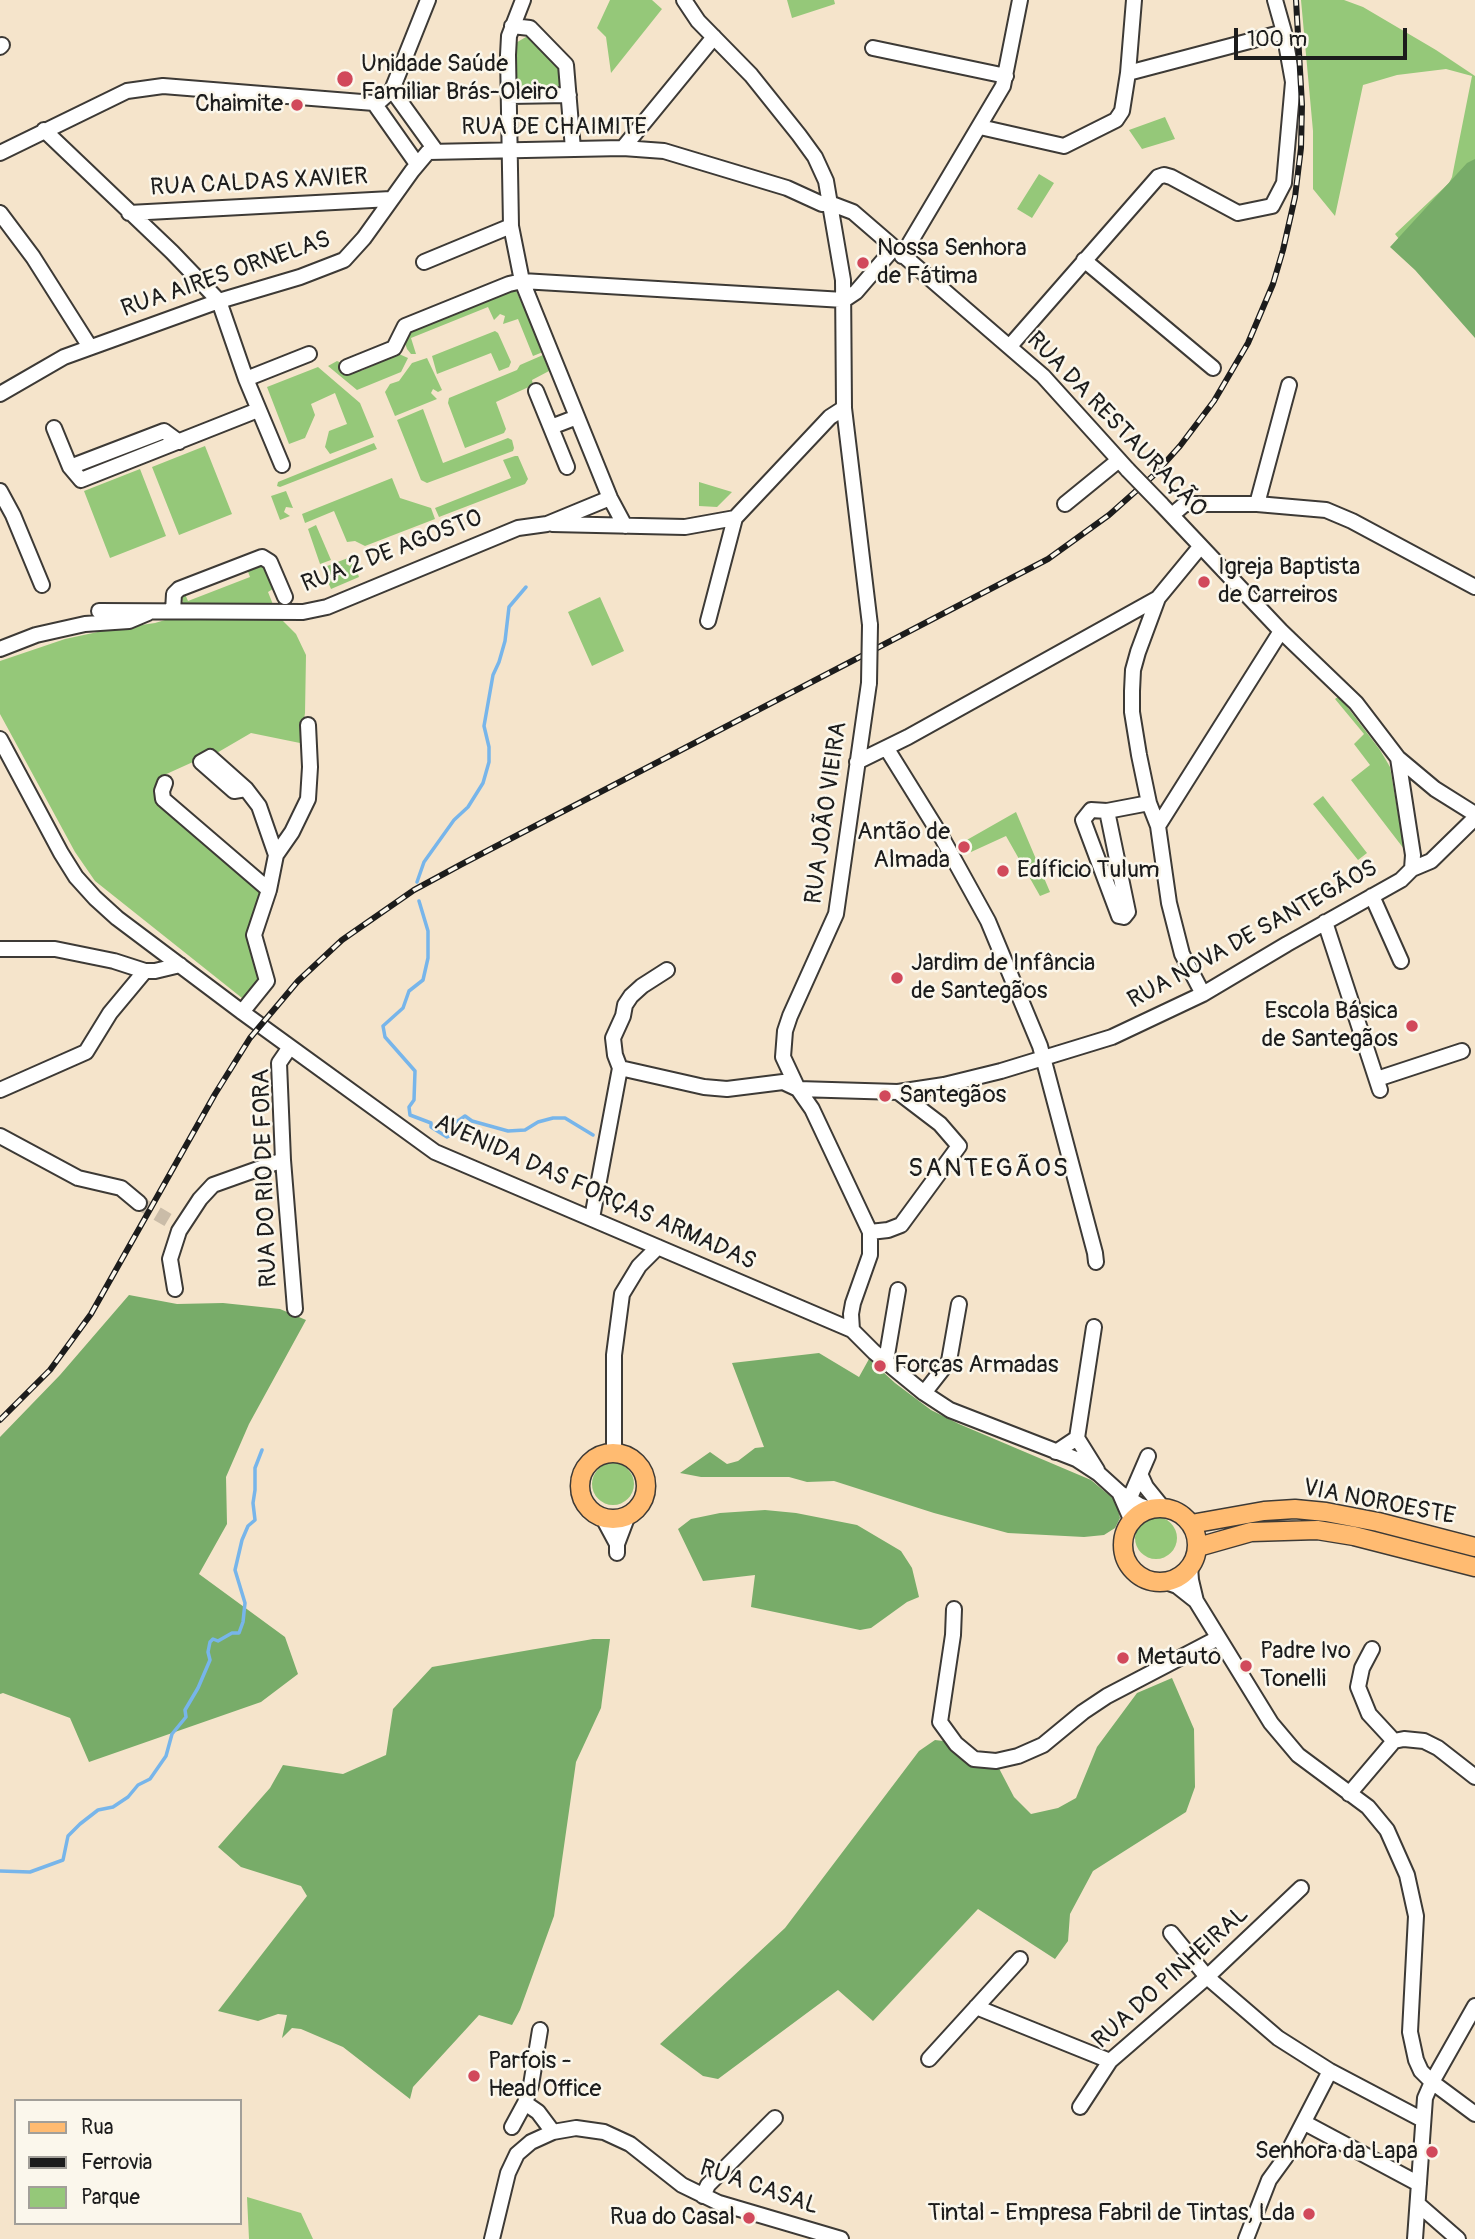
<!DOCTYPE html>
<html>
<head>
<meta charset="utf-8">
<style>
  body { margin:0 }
  #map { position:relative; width:1475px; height:2239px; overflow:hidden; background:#f5e4cb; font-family:Pangolin,sans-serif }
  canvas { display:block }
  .legend { position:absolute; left:14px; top:2099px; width:228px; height:126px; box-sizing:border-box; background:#fbf7ec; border:2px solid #a29f99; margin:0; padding:9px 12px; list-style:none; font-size:21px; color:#1c1c1c }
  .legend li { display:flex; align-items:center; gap:14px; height:35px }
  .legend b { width:35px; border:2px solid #a29f99 }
  .scale { position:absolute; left:1234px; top:28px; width:173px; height:32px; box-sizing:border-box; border:4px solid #1c1c1c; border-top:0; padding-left:9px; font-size:21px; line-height:24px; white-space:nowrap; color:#1c1c1c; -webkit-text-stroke:5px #fbf7ec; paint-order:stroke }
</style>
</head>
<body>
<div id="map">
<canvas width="1475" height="2239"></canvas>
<ul class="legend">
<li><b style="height:9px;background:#ffbb71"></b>Rua</li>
<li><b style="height:9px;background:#1c1c1c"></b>Ferrovia</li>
<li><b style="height:19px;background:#95c879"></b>Parque</li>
</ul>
<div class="scale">100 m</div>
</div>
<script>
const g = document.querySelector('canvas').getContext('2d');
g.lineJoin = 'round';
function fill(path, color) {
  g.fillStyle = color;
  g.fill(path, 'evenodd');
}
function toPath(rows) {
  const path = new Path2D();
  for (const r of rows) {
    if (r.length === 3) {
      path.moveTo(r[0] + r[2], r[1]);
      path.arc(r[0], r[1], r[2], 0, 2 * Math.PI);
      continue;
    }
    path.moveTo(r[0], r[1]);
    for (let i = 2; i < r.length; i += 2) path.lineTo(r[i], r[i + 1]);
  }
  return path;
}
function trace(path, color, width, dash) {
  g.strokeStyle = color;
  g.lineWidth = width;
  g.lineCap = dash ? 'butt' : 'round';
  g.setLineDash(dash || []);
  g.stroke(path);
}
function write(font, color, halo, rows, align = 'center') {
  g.font = font + ' Pangolin,sans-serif';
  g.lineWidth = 5;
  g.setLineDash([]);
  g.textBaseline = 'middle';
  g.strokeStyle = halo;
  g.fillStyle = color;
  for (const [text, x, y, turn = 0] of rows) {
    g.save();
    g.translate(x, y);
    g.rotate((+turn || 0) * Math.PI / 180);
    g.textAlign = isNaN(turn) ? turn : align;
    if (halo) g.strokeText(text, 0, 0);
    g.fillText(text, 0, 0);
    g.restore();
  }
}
fill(toPath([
  [610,0,652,0,662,9,611,73,606,37,597,28],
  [787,0,834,0,835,4,792,18],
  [1301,0,1344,0,1363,7,1436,50,1475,76,1475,333,1395,234,1449,183,1452,177,1472,76,1446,69,1397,75,1363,85,1335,216,1313,189,1313,131],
  [531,34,562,69,562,88,557,90,515,90,514,44],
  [1165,117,1175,139,1142,149,1129,130],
  [1039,174,1054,183,1032,218,1017,209],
  [515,288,543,352,533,356,518,319,503,324,505,316,500,314,494,320,488,307,411,338,416,354,411,354,407,349,404,340,409,330],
  [495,331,498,333,511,362,509,367,499,371,491,353,437,374,432,356],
  [399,354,408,358,401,372,357,390,328,366,337,361,361,371],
  [543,355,549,371,532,380,533,385,496,402,506,429,504,433,465,448,448,403,449,398,517,370,520,365],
  [427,358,442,390,438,392,433,389,431,393,437,399,395,416,385,392,390,384,399,381,412,363],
  [318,367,360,403,374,437,330,454,325,447,329,431,347,424,335,393,311,404,315,415,305,438,289,444,267,387],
  [423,409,443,463,508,438,512,440,514,448,513,451,427,483,421,480,397,420],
  [374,443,377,449,280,487,277,486,278,482],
  [205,446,232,514,179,535,152,467],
  [515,456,518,456,528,479,525,484,439,517,435,508,511,478,503,460],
  [140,469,166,536,110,558,84,491],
  [392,478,400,498,431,508,435,519,365,546,355,541,347,542,334,511,305,523,302,514],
  [699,482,732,492,717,507,699,506],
  [286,491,293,508,286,507,284,512,290,516,280,520,271,496],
  [316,525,331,560,320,564,308,529],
  [348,558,346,564,350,566,353,560,359,577,331,589,322,568],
  [263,564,267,565,276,587,268,592,274,607,183,606,182,595,185,594,188,601,250,577,247,569],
  [600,597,624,651,592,666,568,612],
  [175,617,280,618,296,634,306,655,305,713,300,743,251,733,215,754,204,757,162,776,156,788,261,888,249,932,259,972,257,984,242,998,95,881,75,852,0,714,0,661,65,639,107,630,155,623],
  [1339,696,1380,750,1390,767,1404,849,1351,780,1370,765,1354,744,1364,734,1335,699],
  [1323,796,1367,853,1358,860,1313,804],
  [1016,812,1050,892,1040,896,1006,836,971,852,965,841],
  [613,1484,21],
  [1156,1538,21],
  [247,2197,301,2213,313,2239,249,2239]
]), '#95c879');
fill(toPath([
  [1475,159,1475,338,1415,270,1390,247,1467,163],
  [129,1295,177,1304,223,1303,280,1309,306,1320,249,1424,226,1477,227,1524,199,1574,285,1637,298,1674,261,1702,89,1762,70,1718,3,1693,0,1694,0,1437,60,1375],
  [819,1353,859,1377,869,1359,895,1383,931,1410,959,1424,1091,1480,1116,1501,1120,1518,1115,1528,1104,1535,1084,1537,1008,1533,934,1513,834,1481,807,1482,789,1477,701,1477,680,1473,710,1452,727,1464,738,1461,755,1448,764,1447,732,1363],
  [765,1510,796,1513,857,1525,901,1551,912,1568,919,1597,907,1602,871,1628,860,1630,751,1607,755,1575,703,1581,678,1529,691,1519,720,1513],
  [593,1639,610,1639,601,1708,576,1762,554,1916,520,2010,512,2025,479,2015,413,2087,410,2099,343,2047,301,2029,292,2028,282,2038,287,2015,278,2014,258,2021,218,2011,307,1896,301,1886,241,1867,218,1847,270,1788,283,1765,343,1774,386,1755,393,1709,432,1667],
  [1172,1678,1194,1729,1195,1787,1186,1812,1093,1871,1070,1914,1068,1941,1055,1959,978,1909,873,2021,838,1990,718,2079,703,2076,660,2044,785,1928,919,1751,935,1740,960,1743,972,1755,992,1755,1014,1797,1031,1814,1058,1808,1076,1798,1097,1747,1137,1693]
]), '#78ac69');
trace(toPath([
  [417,882,424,862,454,820,468,807,483,783,489,762,489,747,484,726,493,675,499,662,505,641,509,607,526,587],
  [419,901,428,931,428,958,423,980,409,991,403,1008,383,1026,385,1037,415,1071,414,1100,409,1107,410,1115,431,1123,431,1127,447,1137,449,1136,455,1123,465,1116,472,1121,508,1131,525,1130,538,1122,553,1118,565,1118,593,1135],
  [0,1871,30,1872,63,1860,68,1836,80,1824,98,1810,113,1807,128,1797,138,1785,150,1779,166,1756,172,1734,186,1717,185,1710,198,1688,210,1660,208,1652,210,1642,213,1639,218,1641,232,1633,239,1633,243,1622,245,1603,235,1570,242,1540,248,1526,255,1520,253,1503,255,1490,255,1468,262,1450]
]), '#77b5ea', 3.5);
trace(toPath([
  [139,1203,168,1220]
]), '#cabca8', 14, [14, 7]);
const minor = toPath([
  [523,0,509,36,508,55,511,226,522,281,610,498,625,526],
  [684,0,698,21,751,75,799,135,815,157,826,181,843,280,844,408,870,625],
  [512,26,530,28,566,65,573,149],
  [0,47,2,45],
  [873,48,1006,76],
  [1128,73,1284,32],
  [392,90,436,151],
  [509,96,569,95],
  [374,103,417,164],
  [980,127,1064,146,1116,120,1122,111,1128,73,1134,0],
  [44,130,172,252,219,301,246,379,282,465],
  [623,148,714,37],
  [0,153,127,91,163,86,374,103,381,100,392,90,428,0],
  [0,213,33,257,90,347],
  [129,213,391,199],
  [902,256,1003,86,1020,0],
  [1084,260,1213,368],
  [424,262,511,226],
  [844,300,856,292,893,249],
  [1010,346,1158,177,1164,175,1171,177,1238,213,1272,206,1284,183,1293,82,1284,32,1275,0],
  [347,367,394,348,405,326,509,284,522,281,844,300],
  [246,379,309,354],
  [536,391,567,467],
  [0,394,64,357,219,301,300,277,344,260,364,238,412,171,428,152,623,148,664,151,787,188,822,204,832,204,853,212,1043,376,1128,470],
  [551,427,577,417],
  [54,428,70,467,81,480,258,410],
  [70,467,164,431,179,442],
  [0,491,13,515,42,585],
  [1065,504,1119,460],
  [1161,504,1281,631,1356,703,1398,758,1435,789,1475,814],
  [1257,504,1289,385],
  [1172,515,1185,504,1257,504,1326,510,1352,521,1475,587],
  [552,524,685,527,735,518],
  [1200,547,1158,598,1138,652,1133,670,1132,691,1132,712,1139,755,1149,803,1158,826,1169,903,1182,954,1203,994],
  [99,611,303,612,327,607,518,528,547,524,610,498],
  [173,611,174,594,179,589,262,557,270,562,285,597],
  [708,621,735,518,830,417,844,408],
  [0,649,36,635,85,624,129,621,148,613],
  [869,683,836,914,790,1016,785,1031,783,1057,798,1089,812,1109,870,1232,870,1255,853,1303,851,1314,852,1330,874,1352,924,1393,950,1410,1076,1459,1099,1474,1120,1493,1139,1505,1150,1509],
  [0,739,61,853,76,877,95,898,117,918,242,1012,435,1152,852,1330],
  [887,749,941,836,988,921,1040,1046,1095,1253,1096,1262],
  [857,762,908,737,1158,598],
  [165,783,162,791,163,799,269,890],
  [246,789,234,791,201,762,210,757,246,789,259,806,276,855],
  [1107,811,1128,912,1124,917,1119,916,1083,820,1091,810,1107,811,1149,803],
  [1158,826,1281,631],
  [1412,869,1431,861,1475,818],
  [1372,896,1401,961],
  [1325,922,1380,1090],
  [0,949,55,949,114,961,145,971,155,971,180,965],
  [242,1012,267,981,254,935,269,890,276,855,292,832,308,799,310,767,308,725],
  [290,1047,279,1063,283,1160,295,1309],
  [620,1068,704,1087,727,1089,783,1082,798,1089,898,1092,944,1085,1001,1071,1112,1037,1203,994,1287,944,1401,880,1412,869,1413,855,1398,758],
  [620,1068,615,1055,613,1038,623,1016,625,1005,631,996,642,986,667,970],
  [1377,1079,1462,1051],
  [0,1090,86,1052,110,1013,145,971],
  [0,1136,78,1178,121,1188,139,1203],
  [592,1218,620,1068],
  [870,1232,888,1230,901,1225,959,1146,940,1124,898,1092],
  [175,1289,170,1259,179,1231,200,1199,213,1185,283,1160],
  [886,1361,898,1290],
  [924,1393,949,1361,959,1304],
  [1077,1438,1094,1327],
  [1056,1452,1077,1438,1097,1470],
  [614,1453,614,1355,622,1294,639,1266,658,1247],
  [1141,1476,1146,1487,1163,1508],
  [1120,1494,1130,1517,1129,1526],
  [1129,1500,1148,1456],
  [603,1518,617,1544],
  [617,1553,617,1544,628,1515],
  [1190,1567,1191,1580,1196,1601,1271,1723,1298,1755,1368,1807,1387,1830,1407,1875,1416,1916,1410,2032,1416,2060,1421,2071,1432,2082,1475,2114],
  [1166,1582,1177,1586,1196,1601],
  [954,1609,953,1635,940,1722,956,1744,974,1759,996,1761,1018,1756,1043,1745,1083,1712,1107,1696,1218,1638],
  [1372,1649,1362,1668,1358,1687,1369,1714,1394,1741],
  [1349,1794,1394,1741,1404,1739,1424,1741,1438,1748,1475,1777],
  [1171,1933,1207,1977,1278,2038,1330,2071,1423,2120],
  [976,2007,1110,2061],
  [540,2030,531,2085,525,2103,538,2112,553,2132],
  [929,2059,1020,1959],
  [1080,2107,1110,2061,1207,1977,1301,1888],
  [1305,2123,1419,2184],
  [512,2127,525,2103],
  [703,2196,708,2185,775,2118],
  [1419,2205,1458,2239],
  [492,2239,508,2173,517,2154,531,2142,553,2132,576,2128,604,2132,630,2144,682,2185,719,2203,841,2239],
  [1246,2239,1269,2180,1285,2158,1330,2071],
  [1415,2239,1425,2098,1432,2082,1475,2006]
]);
const major = toPath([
  [613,1486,33],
  [1160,1545,37],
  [1191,1524,1264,1511,1295,1509,1326,1512,1378,1522,1475,1547],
  [1198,1547,1251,1532,1317,1530,1354,1536,1475,1567]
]);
trace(minor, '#3d3a36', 18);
trace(major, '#3d3a36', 21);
trace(minor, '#fff', 14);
trace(major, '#ffbb71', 18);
const rail = toPath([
  [0,1420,50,1370,91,1314,215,1094,250,1038,298,981,342,940,414,890,462,864,1048,559,1109,515,1154,475,1180,446,1214,401,1248,343,1273,284,1283,250,1295,197,1301,148,1302,105,1296,0]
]);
trace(rail, '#1c1c1c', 6);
trace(rail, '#fbf7ec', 3.5, [10]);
const minorBridge = toPath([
  [1128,470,1161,504],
  [869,683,870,625]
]);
trace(minorBridge, '#3d3a36', 18, []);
trace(minorBridge, '#fff', 14);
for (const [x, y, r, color] of [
  [345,79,9,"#d1495b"],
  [297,105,7,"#d1495b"],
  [863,263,7,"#d1495b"],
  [1204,582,7,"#d1495b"],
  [964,847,7,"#d1495b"],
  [1003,871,7,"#d1495b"],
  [897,978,7,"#d1495b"],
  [1412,1026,7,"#d1495b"],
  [885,1096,7,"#d1495b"],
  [880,1366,7,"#d1495b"],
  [1123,1658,7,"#d1495b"],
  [1246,1666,7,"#d1495b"],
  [474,2076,7,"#d1495b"],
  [1432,2152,7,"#d1495b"],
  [1309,2214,7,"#d1495b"],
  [749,2218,7,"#d1495b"]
]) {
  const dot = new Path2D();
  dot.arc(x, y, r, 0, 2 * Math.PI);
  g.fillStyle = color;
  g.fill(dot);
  trace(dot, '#fbf7ec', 2.5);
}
write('24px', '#1c1c1c', '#fbf7ec', [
  ["Unidade Saúde",361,65],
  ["Familiar Brás-Oleiro",361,93],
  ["Chaimite",283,105,"right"],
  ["Nossa Senhora",877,249],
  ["de Fátima",877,277],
  ["Igreja Baptista",1218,568],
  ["de Carreiros",1218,596],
  ["Antão de",950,833,"right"],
  ["Almada",950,861,"right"],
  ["Edíficio Tulum",1017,871],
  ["Jardim de Infância",911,964],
  ["de Santegãos",911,992],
  ["Escola Básica",1398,1012,"right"],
  ["de Santegãos",1398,1040,"right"],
  ["Santegãos",899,1096],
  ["Forças Armadas",894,1366],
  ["Padre Ivo",1260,1652],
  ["Tonelli",1260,1680],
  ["Metauto",1137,1658],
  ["Parfois -",488,2062],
  ["Head Office",488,2090],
  ["Senhora da Lapa",1418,2152,"right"],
  ["Tintal - Empresa Fabril de Tintas, Lda",1295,2214,"right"],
  ["Rua do Casal",735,2218,"right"]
], 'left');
write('24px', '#1c1c1c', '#fbf7ec', [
  ["RUA DE CHAIMITE",554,128],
  ["RUA CALDAS XAVIER",259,183,-3],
  ["RUA AIRES ORNELAS",226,275,-19],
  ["RUA DA RESTAURAÇÃO",1116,425,46],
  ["RUA 2 DE AGOSTO",392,552,-21],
  ["RUA JOÃO VIEIRA",827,813,-82],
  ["RUA NOVA DE SANTEGÃOS",1253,935,-29],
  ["RUA DO RIO DE FORA",266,1178,-92],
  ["AVENIDA DAS FORÇAS ARMADAS",595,1193,24],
  ["VIA NOROESTE",1379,1503,11],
  ["RUA DO PINHEIRAL",1171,1978,-42],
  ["RUA CASAL",759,2188,19]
]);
g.letterSpacing = '2px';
write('26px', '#1c1c1c', '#fbf7ec', [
  ["SANTEGÃOS",989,1169]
]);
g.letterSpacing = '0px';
</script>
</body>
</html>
